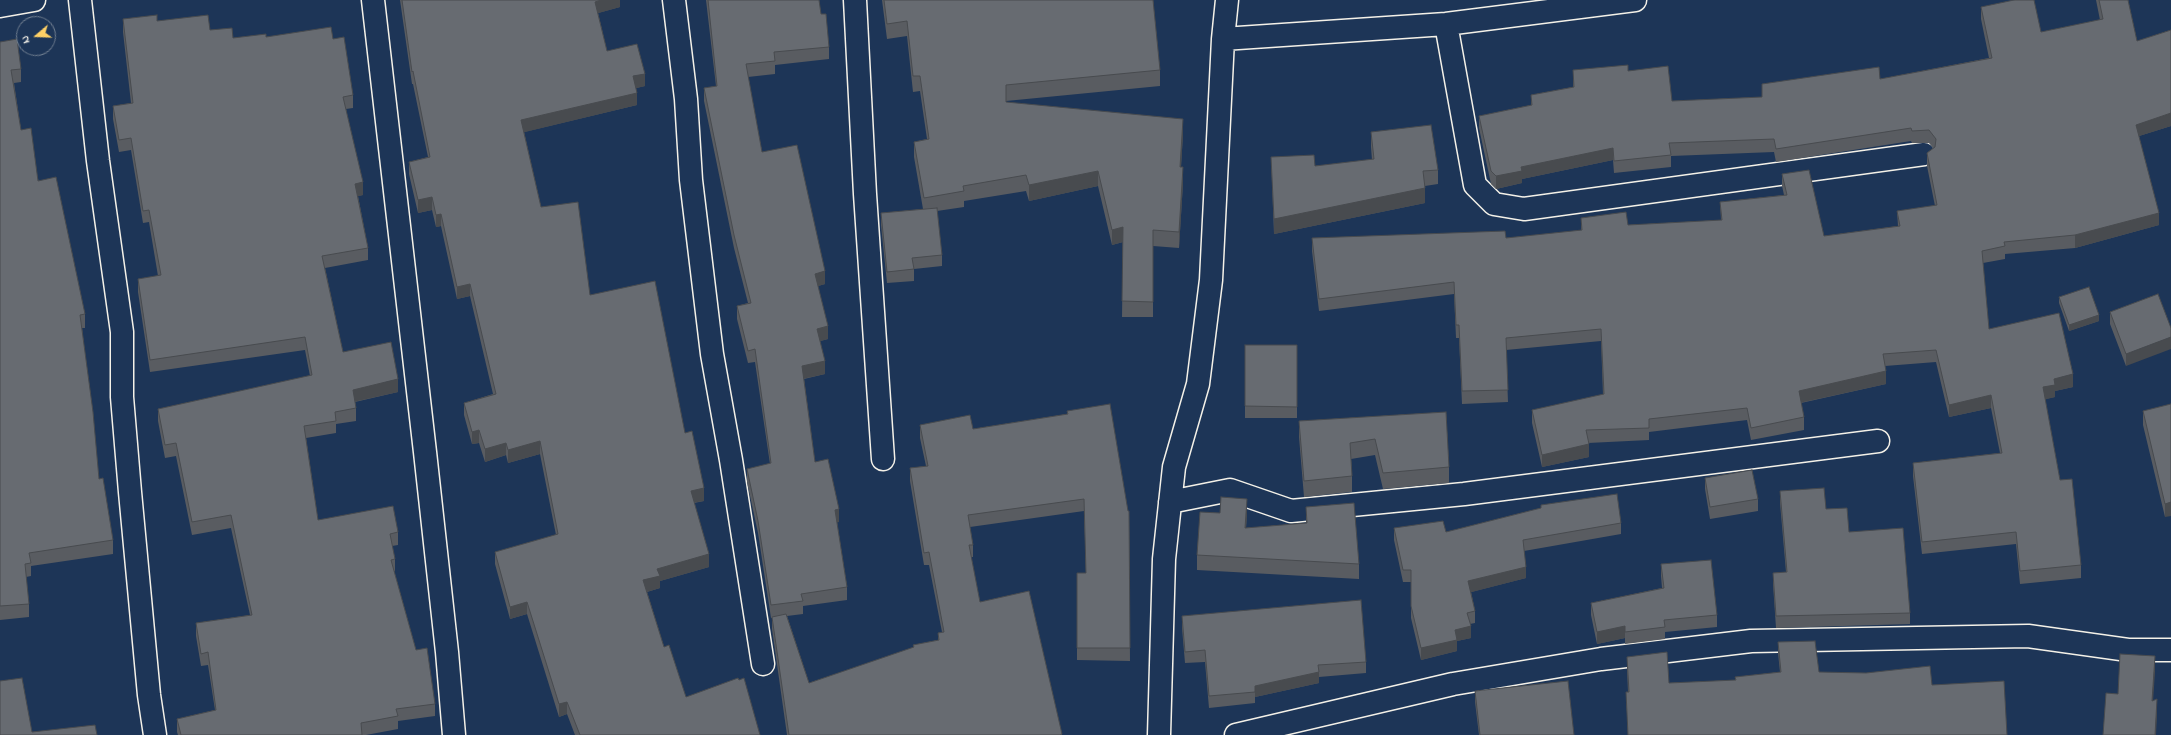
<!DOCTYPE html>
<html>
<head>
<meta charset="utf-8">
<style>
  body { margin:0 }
  #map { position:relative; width:2171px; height:735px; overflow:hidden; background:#1d3557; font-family:"Indie Flower",sans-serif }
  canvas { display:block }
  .north { position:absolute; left:16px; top:16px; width:40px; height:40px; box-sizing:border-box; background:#1d3557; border:1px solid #738091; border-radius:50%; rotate:251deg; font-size:11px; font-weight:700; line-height:16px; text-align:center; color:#f4f1e8 }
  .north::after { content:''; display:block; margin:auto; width:14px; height:18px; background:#ffd166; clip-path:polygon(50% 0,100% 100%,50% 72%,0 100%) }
</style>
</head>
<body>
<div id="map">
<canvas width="2171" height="735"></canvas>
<div class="north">N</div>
</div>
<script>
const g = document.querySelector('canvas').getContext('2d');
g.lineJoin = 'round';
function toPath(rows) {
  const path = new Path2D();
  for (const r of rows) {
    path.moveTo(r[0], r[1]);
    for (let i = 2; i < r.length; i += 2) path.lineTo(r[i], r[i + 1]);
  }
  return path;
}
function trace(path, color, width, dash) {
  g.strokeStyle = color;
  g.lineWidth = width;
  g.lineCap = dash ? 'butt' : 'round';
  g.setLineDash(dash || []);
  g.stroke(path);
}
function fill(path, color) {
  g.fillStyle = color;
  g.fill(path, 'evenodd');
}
const minor = toPath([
  [80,0,98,161,122,332,122,397,130,492,149,695,155,735],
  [373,0,425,452,447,652,454,735],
  [674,0,686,99,691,180,712,354,731,460,763,664],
  [855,0,865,194,883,459],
  [1227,0,1223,39,1446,24,1635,0],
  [0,6,34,0],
  [1446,24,1475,185,1494,204,1524,209,1924,154],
  [1170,502,1230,490,1291,511,1464,494,1878,441],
  [1159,735,1164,559,1174,467,1198,384,1211,280,1223,39],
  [1236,735,1453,684,1601,659,1751,641,2028,636,2128,650,2171,650]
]);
trace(minor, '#f4f1e8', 25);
trace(minor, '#1d3557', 22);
fill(toPath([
  [400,0,620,0,620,7,598,13,607,51,645,86,636,88,637,105,524,132,541,207,590,295,685,433,704,501,694,503,709,567,660,581,660,588,647,592,664,647,686,697,760,735,575,735,567,714,559,717,527,614,510,619,495,564,495,552,556,535,540,454,508,463,506,455,485,462,479,443,472,444,464,415,464,403,493,394,470,296,457,299,441,226,436,227,432,210,418,213,409,174,409,162,428,157,413,84,412,84],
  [706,0,819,0,821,14,829,47,829,59,775,65,775,74,748,77,762,152,825,284,818,286,828,339,820,341,825,374,804,379,815,462,839,522,837,522,847,587,847,600,803,606,803,614,787,616,809,683,913,648,913,645,938,640,938,633,942,632,929,565,924,565,910,481,910,468,926,466,920,438,920,425,973,429,1067,414,1067,411,1128,511,1129,511,1130,661,1077,660,1077,573,1086,573,1084,511,970,527,973,545,973,557,971,557,980,602,1029,591,1062,735,787,735,772,629,772,618,771,618,758,533,747,482,747,469,770,464,755,362,748,363,737,319,737,306,748,303,734,248,704,101,704,88,716,86],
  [882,0,1153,0,1160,70,1160,86,1006,101,1006,102,1183,134,1181,167,1183,183,1179,248,1153,246,1153,317,1122,317,1123,242,1112,245,1098,186,1029,201,1026,191,964,201,964,207,937,211,942,255,942,266,914,269,914,281,887,283,881,225,881,213,923,209,914,157,914,142,927,139,920,91,913,92,907,36,887,39],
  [2096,0,2128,0,2137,41,2171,30,2171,126,2139,136,2159,225,2075,248,2005,254,2005,259,1983,263,1989,329,2073,387,2055,391,2055,397,2045,399,2060,480,2081,565,2081,578,2020,584,2016,544,1922,554,1913,476,1913,463,2000,453,1991,408,1949,417,1936,362,1885,366,1886,384,1801,403,1804,417,1804,430,1751,440,1747,420,1649,432,1649,440,1588,443,1589,457,1542,467,1532,423,1532,410,1603,395,1601,341,1506,350,1508,402,1462,404,1459,338,1456,338,1454,294,1319,311,1312,251,1312,238,1506,238,1581,231,1581,218,1628,225,1721,220,1720,202,1784,195,1782,186,1782,174,1824,236,1898,226,1897,211,1935,206,1927,166,1927,153,1933,148,1929,143,1912,143,1911,141,1776,162,1774,152,1671,156,1671,167,1614,173,1613,160,1522,179,1522,183,1496,189,1491,184,1479,128,1479,116,1531,105,1531,95,1573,87,1573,70,1628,71,1672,101,1762,97,1880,79,1989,58,1981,19,1981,7,2041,32,2100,20],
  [123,19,157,21,210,30,233,38,266,37,333,39,353,95,353,108,346,109,363,195,358,196,368,248,368,260,325,268,343,352,398,392,355,402,356,408,356,421,336,424,336,433,306,438,318,520,398,532,398,545,392,546,395,559,395,571,394,571,416,650,435,704,435,716,398,721,398,729,366,735,178,735,177,732,177,719,215,710,208,665,201,666,196,636,196,623,250,615,231,528,192,535,176,456,165,458,158,421,158,409,310,376,305,350,150,372,138,292,138,279,158,276,149,222,143,223,131,150,119,152,113,119,113,106,131,103,123,32],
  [0,42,21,69,21,82,14,83,21,130,85,314,85,328,82,328,99,479,113,540,113,554,31,566,31,576,26,577,29,604,29,617,0,620],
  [1371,132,1438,170,1438,184,1425,186,1425,203,1274,234,1271,157,1315,166,1372,160,1371,147],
  [2158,294,2126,366,2110,324,2110,312],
  [2059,297,2099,321,2069,331,2059,303],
  [1245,345,1297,345,1297,418,1245,418],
  [2171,404,2165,517,2143,425,2143,411],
  [1446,412,1449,467,1449,483,1383,489,1375,455,1351,459,1352,476,1352,492,1304,497,1299,437,1299,421],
  [1705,478,1758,499,1758,511,1710,519,1705,489],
  [1780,491,1826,509,1849,532,1910,613,1910,624,1776,628,1773,584,1773,573,1786,572,1780,503],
  [1541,505,1621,523,1621,534,1524,551,1526,578,1471,592,1475,611,1475,623,1470,624,1471,638,1457,641,1457,651,1421,660,1411,618,1411,582,1403,582,1394,540,1394,528,1446,532,1541,508],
  [1306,507,1359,564,1359,579,1197,570,1197,555,1220,513,1247,514,1246,528,1306,523],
  [1661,564,1717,615,1717,627,1665,632,1665,639,1625,644,1625,638,1597,644,1591,615,1591,603,1662,588,1661,576],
  [1182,616,1366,662,1366,673,1319,677,1319,683,1255,697,1255,703,1209,708,1205,662,1185,663,1182,628],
  [1778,642,1819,672,1932,685,2007,735,1628,735,1626,692,1628,692,1627,669,1627,657,1669,683,1735,680,1735,677,1780,672,1778,653],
  [1475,691,1574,735,1479,735,1475,702]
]), '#595c61');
fill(toPath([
  [601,0,620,0,620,7,595,14,595,2],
  [645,74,645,86,633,89,633,76],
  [637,93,637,105,521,133,521,120],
  [2171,113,2171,126,2136,137,2136,125],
  [1183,119,1183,134,1180,183,1180,167],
  [1613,148,1613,160,1522,179,1522,183,1496,189,1496,176,1521,167],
  [1183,167,1183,183,1179,248,1179,232],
  [1098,171,1098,186,1029,201,1029,185],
  [363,182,363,195,355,197,355,184],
  [1425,188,1425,203,1274,234,1274,219],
  [432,197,432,210,418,213,418,200],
  [2159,213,2159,225,2075,248,2075,235],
  [441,214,441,226,436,227,436,215],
  [1123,227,1123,242,1112,245,1112,230],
  [825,271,825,284,815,287,815,274],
  [470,284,470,296,457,299,457,287],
  [2099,315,2099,321,2069,331,2069,325],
  [828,326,828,339,817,342,817,329],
  [2171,337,2171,349,2126,366,2126,354],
  [825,361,825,374,802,379,802,366],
  [1886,371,1886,384,1799,403,1799,391],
  [2073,374,2073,387,2055,391,2055,397,2043,400,2043,387,2054,379],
  [398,379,398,392,353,402,353,390],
  [1991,395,1991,408,1949,417,1949,405],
  [479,430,479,443,472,444,472,432],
  [540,441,540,454,508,463,508,450],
  [506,443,506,455,485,462,485,449],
  [1589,444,1589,457,1542,467,1542,455],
  [704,488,704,501,691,503,691,491],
  [1247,499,1247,514,1245,543,1245,528],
  [2171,502,2171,516,2165,517,2165,504],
  [839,509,839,522,835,523,835,510],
  [709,554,709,567,660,581,660,588,643,593,643,580,657,569],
  [1526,567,1526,578,1468,593,1468,581],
  [527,602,527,614,510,619,510,607],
  [1471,626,1471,638,1457,641,1457,651,1421,660,1421,648,1455,630],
  [1625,626,1625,638,1597,644,1597,632],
  [2155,656,2155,672,2152,717,2152,701],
  [1319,672,1319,683,1255,697,1255,686],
  [2157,699,2157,715,2156,735,2155,735],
  [567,702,567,714,559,717,559,704]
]), '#484b4f');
const building = toPath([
  [402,0,601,0,595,2,607,51,637,44,645,74,633,76,637,93,521,120,541,207,578,202,590,295,655,281,685,433,692,431,704,488,691,491,709,554,657,569,660,576,643,580,664,647,669,645,686,697,738,678,739,680,744,678,760,735,580,735,567,702,559,704,527,602,510,607,495,552,558,534,540,441,508,450,506,443,485,449,479,430,472,432,464,403,496,394,470,284,457,287,441,214,436,215,432,197,418,200,409,162,430,157,413,71,412,72,402,0],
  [708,0,819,0,821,14,826,14,829,47,774,52,775,61,746,64,762,152,797,145,825,271,815,274,828,326,817,329,825,361,802,366,815,462,828,459,839,509,835,510,847,587,801,594,803,601,771,605,758,521,747,469,771,463,755,349,748,351,737,306,751,303,734,235,704,88,717,86,708,0],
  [884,0,1153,0,1160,70,1006,85,1006,102,1183,119,1180,167,1183,167,1179,232,1153,230,1153,302,1122,301,1123,227,1112,230,1098,171,1029,185,1026,175,963,186,964,191,924,198,914,142,929,139,920,76,913,76,907,21,887,24,884,0],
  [2014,0,2034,0,2041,32,2103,19,2099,0,2128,0,2137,41,2171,30,2171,113,2136,125,2159,213,2075,235,2004,242,2005,246,1982,251,1989,329,2059,313,2073,374,2054,379,2055,385,2043,387,2060,480,2072,479,2081,565,2020,571,2016,532,1922,542,1913,463,2002,453,1991,395,1949,405,1936,350,1883,354,1886,371,1799,391,1804,417,1751,428,1747,408,1649,419,1649,428,1586,430,1589,444,1542,455,1532,410,1604,394,1601,329,1506,338,1508,390,1462,391,1459,325,1456,325,1454,282,1319,299,1312,238,1505,231,1506,238,1582,230,1581,218,1626,212,1628,225,1722,220,1720,202,1787,195,1782,174,1809,170,1824,236,1900,226,1897,211,1937,205,1927,153,1935,147,1936,139,1929,130,1912,131,1911,128,1776,149,1774,139,1669,143,1671,155,1614,161,1613,148,1521,167,1522,171,1496,176,1491,171,1479,116,1532,105,1531,95,1574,87,1573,70,1628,65,1628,71,1668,66,1672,101,1762,97,1762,84,1879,67,1880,79,1992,58,1981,7,2014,0],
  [157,15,157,21,208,15,210,30,232,28,233,38,266,34,266,37,331,27,333,39,344,37,353,95,343,97,363,182,355,184,368,248,322,256,343,352,391,342,398,379,353,390,356,408,335,412,336,421,304,426,318,520,393,506,398,532,390,534,395,559,391,560,416,650,427,648,435,704,396,709,398,716,361,723,362,735,181,735,177,719,216,710,208,652,201,654,196,623,252,615,231,515,192,522,176,443,165,445,158,409,312,375,305,337,150,360,138,279,161,275,149,210,143,211,131,138,119,140,113,106,133,103,123,19,157,15],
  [17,39,21,69,11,70,21,130,31,128,38,181,56,177,85,314,80,315,93,412,99,479,103,478,113,540,29,553,31,563,25,564,29,604,0,606,0,42,17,39],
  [1431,125,1438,170,1423,171,1425,188,1274,219,1271,157,1314,155,1315,166,1374,159,1371,132,1431,125],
  [937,208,942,255,912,258,914,269,887,272,881,213,937,208],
  [2089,287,2099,315,2069,325,2059,297,2089,287],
  [2158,294,2171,328,2171,337,2126,354,2110,312,2158,294],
  [1245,345,1297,345,1297,407,1245,406,1245,345],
  [1110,404,1128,511,1129,511,1130,648,1077,648,1077,573,1086,573,1084,499,968,515,973,545,969,545,980,602,1029,591,1062,734,1060,735,789,735,772,617,786,614,809,683,914,647,913,645,939,640,938,633,944,632,929,552,924,553,910,468,928,466,920,425,970,415,973,429,1068,414,1067,411,1110,404],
  [2171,404,2171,502,2165,504,2143,411,2171,404],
  [1446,412,1449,467,1383,473,1375,439,1350,443,1352,476,1304,481,1299,421,1446,412],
  [1752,470,1758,499,1710,507,1705,478,1752,470],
  [1824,488,1826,509,1847,508,1849,532,1903,528,1910,613,1776,616,1773,573,1787,572,1780,491,1824,488],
  [1617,494,1621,523,1523,540,1526,567,1468,581,1475,611,1467,613,1471,626,1455,630,1457,640,1421,648,1411,606,1411,570,1403,570,1394,528,1443,521,1446,532,1541,508,1541,505,1617,494],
  [1221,497,1247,499,1245,528,1307,523,1306,507,1354,503,1359,564,1197,555,1200,512,1220,513,1221,497],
  [1711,560,1717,615,1664,620,1665,627,1625,632,1625,626,1597,632,1591,603,1664,588,1661,564,1711,560],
  [1361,600,1366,662,1318,665,1319,672,1255,686,1255,692,1209,696,1205,650,1185,652,1182,616,1361,600],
  [1815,641,1819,672,1866,673,1930,666,1932,685,2004,681,2007,735,1628,735,1626,692,1629,692,1627,657,1667,652,1669,683,1736,680,1735,677,1781,672,1778,642,1815,641],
  [2120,654,2155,656,2152,701,2157,699,2155,735,2103,735,2106,693,2118,694,2120,654],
  [22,678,32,732,95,725,97,735,0,735,0,681,22,678],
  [1568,681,1574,735,1480,735,1475,691,1568,681]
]);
fill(building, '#676b71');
trace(building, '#484b4f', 1);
</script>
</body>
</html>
